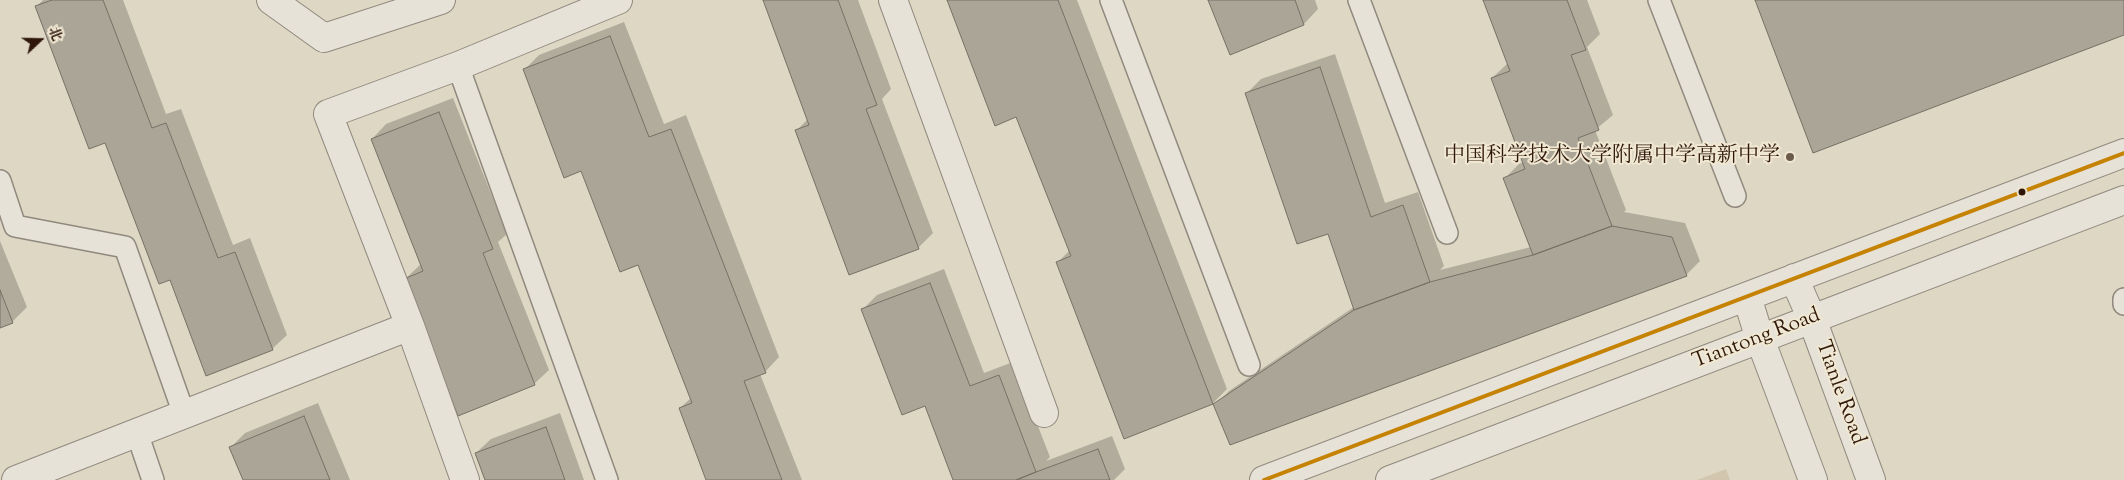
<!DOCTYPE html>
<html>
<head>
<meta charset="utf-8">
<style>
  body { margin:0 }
  #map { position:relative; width:2124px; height:480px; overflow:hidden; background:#ded7c4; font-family:"Sorts Mill Goudy","Noto Serif SC",serif }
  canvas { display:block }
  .north { position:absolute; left:15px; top:15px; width:50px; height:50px; -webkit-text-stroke:4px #f1e8d2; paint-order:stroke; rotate:69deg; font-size:14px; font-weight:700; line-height:20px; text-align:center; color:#2f180b }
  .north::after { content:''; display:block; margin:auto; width:18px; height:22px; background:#2f180b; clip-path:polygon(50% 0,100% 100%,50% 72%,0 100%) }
</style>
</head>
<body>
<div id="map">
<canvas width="2124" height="480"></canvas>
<div class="north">北</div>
</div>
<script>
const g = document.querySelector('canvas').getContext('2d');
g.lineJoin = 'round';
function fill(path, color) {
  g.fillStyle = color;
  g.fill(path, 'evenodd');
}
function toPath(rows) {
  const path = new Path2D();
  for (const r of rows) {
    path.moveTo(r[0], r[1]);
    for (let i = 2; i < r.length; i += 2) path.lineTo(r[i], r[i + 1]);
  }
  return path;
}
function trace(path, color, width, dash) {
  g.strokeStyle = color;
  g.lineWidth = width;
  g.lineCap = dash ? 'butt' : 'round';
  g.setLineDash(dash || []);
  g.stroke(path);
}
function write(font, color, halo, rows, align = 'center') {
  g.font = font + ' "Sorts Mill Goudy","Noto Serif SC",serif';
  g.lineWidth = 4;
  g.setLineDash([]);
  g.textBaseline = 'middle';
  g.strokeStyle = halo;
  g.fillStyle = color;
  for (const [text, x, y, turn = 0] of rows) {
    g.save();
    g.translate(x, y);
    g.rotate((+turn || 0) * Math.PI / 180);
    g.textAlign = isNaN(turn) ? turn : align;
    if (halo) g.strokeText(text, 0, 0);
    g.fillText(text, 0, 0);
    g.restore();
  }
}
fill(toPath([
  [1726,469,1730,480,1697,480]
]), '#d2c7ae');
fill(toPath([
  [43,0,123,0,166,114,181,109,233,245,250,238,287,335,272,349,171,278,106,141,36,7],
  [764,0,858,0,891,89,882,99,933,233,918,248,796,131,808,119],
  [948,0,1077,0,1227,389,1213,403,1058,262,1070,250,1017,116],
  [1210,0,1315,0,1318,9,1304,24,1231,53],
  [1484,0,1587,0,1600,34,1587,47,1613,115,1595,130,1626,210,1624,212,1685,223,1700,261,1686,275,1215,405,1229,391,1354,307,1328,232,1247,93,1261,79,1335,54,1385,203,1418,192,1444,266,1440,270,1531,247,1505,178,1519,164,1524,162,1492,78,1508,63],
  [624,22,664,124,686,115,779,357,765,372,760,374,802,480,708,480,680,408,691,398,639,264,524,70,539,55],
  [453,98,507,234,498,242,549,370,534,384,405,279,421,264,372,139,386,124],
  [0,241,27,307,12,322,0,327],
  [944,269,984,373,1013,362,1050,457,1046,461,1112,436,1125,469,1114,480,954,480,925,405,863,309,877,295],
  [318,403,350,480,244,480,231,447,245,433],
  [560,413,584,480,486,480,476,453,491,439]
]), '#0003');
const building = toPath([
  [52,0,103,0,152,128,166,123,218,258,235,252,273,350,206,376,170,280,159,284,105,143,89,149,35,6,52,0],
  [763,0,838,0,877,105,866,109,919,249,849,275,795,130,809,125,763,0],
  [947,0,1058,0,1213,404,1124,439,1056,262,1071,256,1016,117,995,126,947,0],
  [1208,0,1295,0,1304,25,1230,55,1208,0],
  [1483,0,1567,0,1586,50,1571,55,1599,130,1578,138,1612,226,1533,255,1503,178,1525,169,1491,78,1510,71,1483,0],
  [1755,0,2124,0,2124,35,1813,153,1755,0],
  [610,36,649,137,671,129,766,373,744,381,782,480,706,480,679,408,692,403,638,265,620,272,581,171,564,178,523,69,610,36],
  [1320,67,1371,217,1403,205,1430,282,1354,310,1328,234,1297,244,1245,93,1320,67],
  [439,112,493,249,483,253,535,385,458,416,404,279,423,271,371,139,439,112],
  [1612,226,1672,237,1687,276,1230,445,1213,404,1354,310,1430,282,1533,255,1612,226],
  [930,283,970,386,999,375,1036,472,1016,480,953,480,925,406,902,415,861,309,930,283],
  [0,290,13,323,0,328,0,290],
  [304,416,330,480,243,480,229,447,304,416],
  [546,427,565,480,485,480,475,453,546,427],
  [1098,449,1110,480,1016,480,1036,472,1098,449]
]);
fill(building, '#aba598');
trace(building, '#777065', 1);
const service = toPath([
  [1111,0,1249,365],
  [1359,0,1447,233],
  [1659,0,1735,196],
  [458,66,607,480],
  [0,181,15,226,125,247,184,414],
  [2124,299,2124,304],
  [137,433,153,480]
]);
const minor = toPath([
  [271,0,324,38,441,0],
  [893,0,1044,413],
  [16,480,410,326],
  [465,480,410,326,328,114,458,66,618,0]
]);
const tertiary = toPath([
  [1794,278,1812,319,1871,480],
  [1747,297,1760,339,1813,480],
  [1264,480,2124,153],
  [1390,480,2124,200]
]);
trace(service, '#90897e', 24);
trace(minor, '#90897e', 30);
trace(tertiary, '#90897e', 30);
trace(service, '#e6e2d8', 21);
trace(minor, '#e6e2d8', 28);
trace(tertiary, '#e6e2d8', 28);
trace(toPath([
  [1264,480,2124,153]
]), '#c58203', 4);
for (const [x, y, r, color] of [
  [1790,157,5,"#6c5b4c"],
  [2022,192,4.5,"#2f180b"]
]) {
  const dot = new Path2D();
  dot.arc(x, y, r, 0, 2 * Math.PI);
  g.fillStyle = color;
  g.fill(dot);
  trace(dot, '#f1e8d2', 2);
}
write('21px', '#2f180b', '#f1e8d2', [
  ["中国科学技术大学附属中学高新中学",1780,157]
], 'right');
write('21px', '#2f180b', '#f1e8d2', [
  ["Tiantong Road",1757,340,-21],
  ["Tianle Road",1839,393,70]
]);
</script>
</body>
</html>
